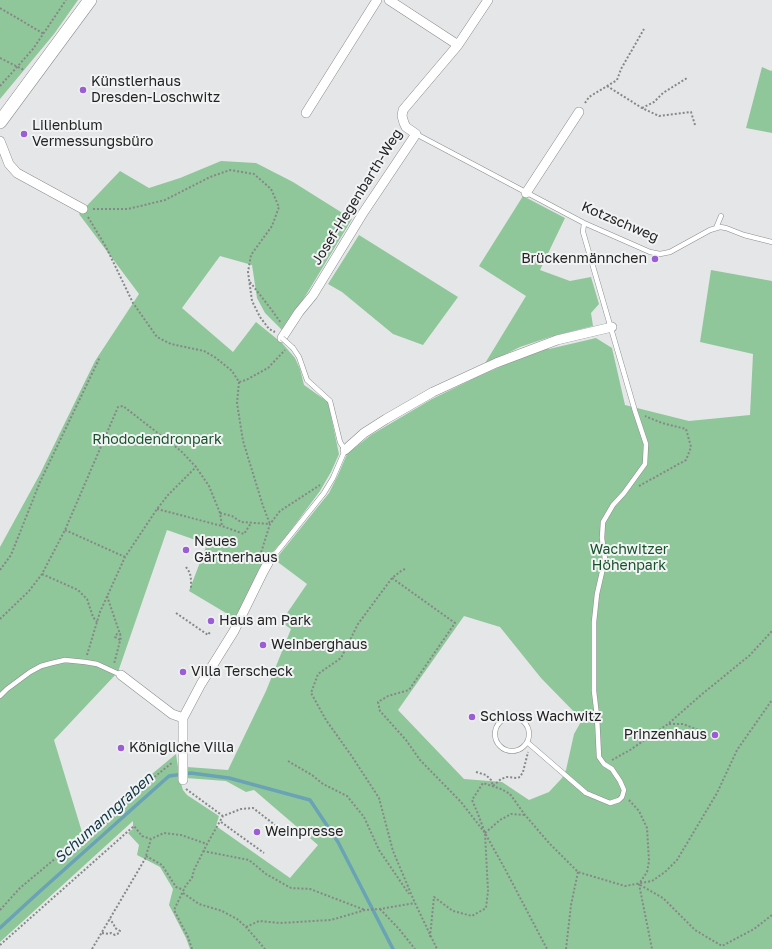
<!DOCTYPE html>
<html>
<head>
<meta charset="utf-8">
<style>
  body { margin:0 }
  canvas { display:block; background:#e4e6e7 }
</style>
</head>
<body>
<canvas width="772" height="949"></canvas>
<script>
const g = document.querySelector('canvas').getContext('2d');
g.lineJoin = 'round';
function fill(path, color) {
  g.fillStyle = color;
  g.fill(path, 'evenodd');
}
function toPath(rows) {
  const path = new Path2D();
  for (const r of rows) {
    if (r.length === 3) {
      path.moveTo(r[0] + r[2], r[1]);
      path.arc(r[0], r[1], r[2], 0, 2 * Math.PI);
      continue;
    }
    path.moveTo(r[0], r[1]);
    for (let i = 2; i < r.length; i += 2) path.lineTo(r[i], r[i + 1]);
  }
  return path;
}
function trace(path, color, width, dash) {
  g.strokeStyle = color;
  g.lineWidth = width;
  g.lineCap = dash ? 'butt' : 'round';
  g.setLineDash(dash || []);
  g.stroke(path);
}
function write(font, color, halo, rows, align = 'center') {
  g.font = font + ' "Golos Text",sans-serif';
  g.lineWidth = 4;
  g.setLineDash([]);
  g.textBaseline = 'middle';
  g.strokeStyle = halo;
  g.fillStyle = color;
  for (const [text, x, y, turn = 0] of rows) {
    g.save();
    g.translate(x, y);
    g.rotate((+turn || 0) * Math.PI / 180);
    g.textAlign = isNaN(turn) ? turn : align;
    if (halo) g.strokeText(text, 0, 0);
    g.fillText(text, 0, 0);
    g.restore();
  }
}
fill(toPath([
  [0,0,78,0,54,34,0,99],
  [762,67,771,71,772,70,772,133,746,128],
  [221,161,256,163,293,182,352,219,309,290,283,331,265,313,257,298,252,265,220,256,182,308,233,352,256,322,282,343,295,358,300,369,304,385,328,402,339,454,331,472,320,491,288,534,266,560,236,619,189,591,207,544,167,530,118,672,54,740,82,832,176,754,180,780,183,790,187,795,219,816,216,826,290,878,318,845,254,790,246,792,226,781,186,778,187,767,228,770,266,691,291,629,281,622,307,584,275,560,329,493,338,475,347,454,371,435,432,399,475,378,524,356,548,348,549,349,596,338,612,348,625,405,689,421,750,415,753,354,700,342,711,270,772,281,772,949,190,949,186,938,169,905,173,889,160,867,137,855,139,845,128,833,133,829,133,821,0,942,0,547,40,474,95,361,139,294,79,214,120,171,149,188,180,178],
  [464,616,500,627,541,678,582,720,574,734,566,770,562,778,549,792,529,800,502,782,464,779,398,710],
  [523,196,565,218,540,270,570,281,591,277,599,304,591,313,593,326,550,337,520,347,484,365,526,296,479,266],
  [359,235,458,297,423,345,393,334,342,292,328,284]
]), '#90c79a');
trace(toPath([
  [0,928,38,893,169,776,191,773,229,778,310,800,338,842,393,949]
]), '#6aa3b5', 3.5);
const lane = toPath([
  [416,134,584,223,650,252,660,254,670,252,710,230,720,227,726,228,744,235,772,242],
  [716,228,721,216],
  [268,563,324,493,333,478,345,450,340,442,330,401,307,380,299,357,293,348],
  [0,696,7,689,30,672,41,666,52,663,65,660,85,662,97,664,121,675],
  [512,734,17],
  [527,742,586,793,610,803,619,800,622,797,624,790,620,781,612,769,604,764,599,757,597,716,594,691,594,622,597,594,605,559,602,538,603,522,613,505,624,493,645,464,646,444,635,411,583,232,584,223]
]);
const street = toPath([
  [389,0,458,45],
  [306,113,377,0],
  [0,141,9,164,17,173,83,209],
  [526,193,579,112],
  [282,338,299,312,313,295,363,213,416,134,406,127,404,123,402,116,403,110,458,45,488,0],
  [345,450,364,433,386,419,433,392,496,363,557,340,612,327],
  [121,675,172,714,183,718],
  [183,780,183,718,201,684,234,631,263,572,268,563]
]);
const secondary = toPath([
  [0,122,90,0]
]);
trace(lane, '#8b8c8e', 5.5);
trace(street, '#8b8c8e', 10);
trace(secondary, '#8b8c8e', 14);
trace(toPath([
  [0,8,44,34],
  [0,58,24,70],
  [0,86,33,49,66,0],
  [607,86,642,108,659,116,691,112,695,125],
  [585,103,589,97,617,80,621,69,644,29],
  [642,108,654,102,663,93,687,78],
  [93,209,128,209,165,200,210,177,230,170,254,174,271,189,279,207,272,226,251,255,248,272,252,301,260,317,269,329,275,332],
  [88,217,106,247,133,303,157,337,171,344,204,351,216,358,232,371,239,382,246,380,268,368,285,350],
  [250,282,271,309,281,323],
  [239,382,237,403,243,441,263,506,270,524],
  [639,486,686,460,691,447,686,429,662,423,645,416],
  [157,509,222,526,244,534,251,523],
  [220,513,232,516,241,522,270,524],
  [65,530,125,557],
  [260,556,270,524,280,511,320,485],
  [186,567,190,573,191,580,191,589],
  [405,569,401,571,392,578,358,624,341,658,318,674,311,693,326,720,351,755,379,798,393,851,415,903,437,949],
  [0,570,11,555,40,482,100,357],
  [42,574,78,590,87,599,93,617,97,622],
  [392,578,455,623,409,690,388,696,378,702,380,711,406,740,420,760,461,802,485,833,505,869,547,949],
  [107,596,121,637,114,664],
  [176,613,208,635,210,632],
  [0,619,29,591,42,574,65,530,118,407,123,406,181,451,196,467,209,486,220,513,222,526],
  [120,640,115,637,117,634,121,634],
  [87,655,100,612,125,557,157,509,168,495,196,467],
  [669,724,683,724,701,731],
  [612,760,630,750,668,724,701,695,750,655,772,631],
  [288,761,312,775,323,784,347,796,364,817,379,850,409,894],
  [476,772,486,775,491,780,493,786,501,779,507,777,517,778,520,777,523,772,528,752],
  [186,789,223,816],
  [629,800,639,811,647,828,649,861,647,872,639,884,652,949],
  [221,822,264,853],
  [485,833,500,820,511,814,525,815],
  [203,851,249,860,266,874,291,888,310,889,365,910],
  [146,856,162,865,176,887,184,890],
  [640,885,663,898,695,930,722,946,754,929,772,915],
  [183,893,199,904,222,911,237,919,246,927,265,949],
  [380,909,399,929,415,949],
  [0,910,20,888,105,817,173,762],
  [246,927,259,921,280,923,331,920,365,910,380,909,415,903],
  [102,933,109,934,111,933,115,935,119,933,120,931,115,928,114,925,110,919],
  [430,937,434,897,453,911,472,916,486,908,488,891,485,833,478,814,472,800,483,783,501,789,510,794,525,815,549,843,578,872,625,886,652,881,665,872,677,860,717,793,737,750,772,700],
  [0,945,134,826,142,836,151,839,164,833,181,835,207,844],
  [92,949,145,859,151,839],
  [192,949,188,937,174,910,186,885,192,878,194,870,207,844,223,816,241,809,253,808,275,825],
  [566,949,571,905,578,872]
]), '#868787', 2, [2, 2]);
trace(lane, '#fff', 4.5);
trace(street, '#fff', 9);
trace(secondary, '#fff', 13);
const laneBridge = toPath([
  [282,338,293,348]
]);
trace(laneBridge, '#8b8c8e', 5.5, []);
trace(laneBridge, '#fff', 4.5);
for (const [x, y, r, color] of [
  [83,90,4,"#9b5dd4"],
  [24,134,4,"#9b5dd4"],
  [655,259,4,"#9b5dd4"],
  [186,550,4,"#9b5dd4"],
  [211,621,4,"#9b5dd4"],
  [263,645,4,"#9b5dd4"],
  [183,672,4,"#9b5dd4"],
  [472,717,4,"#9b5dd4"],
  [715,735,4,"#9b5dd4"],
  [121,748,4,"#9b5dd4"],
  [257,832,4,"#9b5dd4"]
]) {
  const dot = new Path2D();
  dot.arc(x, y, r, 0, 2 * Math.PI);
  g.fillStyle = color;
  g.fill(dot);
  trace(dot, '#f2f3f4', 1.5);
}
write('14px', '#232323', '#f2f3f4', [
  ["Künstlerhaus",91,82],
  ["Dresden-Loschwitz",91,98],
  ["Lilienblum",32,126],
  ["Vermessungsbüro",32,142],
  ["Brückenmännchen",647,259,"right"],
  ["Neues",194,542],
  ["Gärtnerhaus",194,558],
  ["Haus am Park",219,621],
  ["Weinberghaus",271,645],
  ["Villa Terscheck",191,672],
  ["Schloss Wachwitz",480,717],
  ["Prinzenhaus",707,735,"right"],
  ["Königliche Villa",129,748],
  ["Weinpresse",265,832]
], 'left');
write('14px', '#232323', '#f2f3f4', [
  ["Josef-Hegenbarth-Weg",357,197,-58],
  ["Kotzschweg",620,222,23]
]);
write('14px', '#165329', '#f2f3f4', [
  ["Rhododendronpark",157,440],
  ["Wachwitzer",629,550],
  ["Höhenpark",629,566]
]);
write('italic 15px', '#113742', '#f2f3f4', [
  ["Schumanngraben",104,818,-42]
]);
</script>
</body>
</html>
